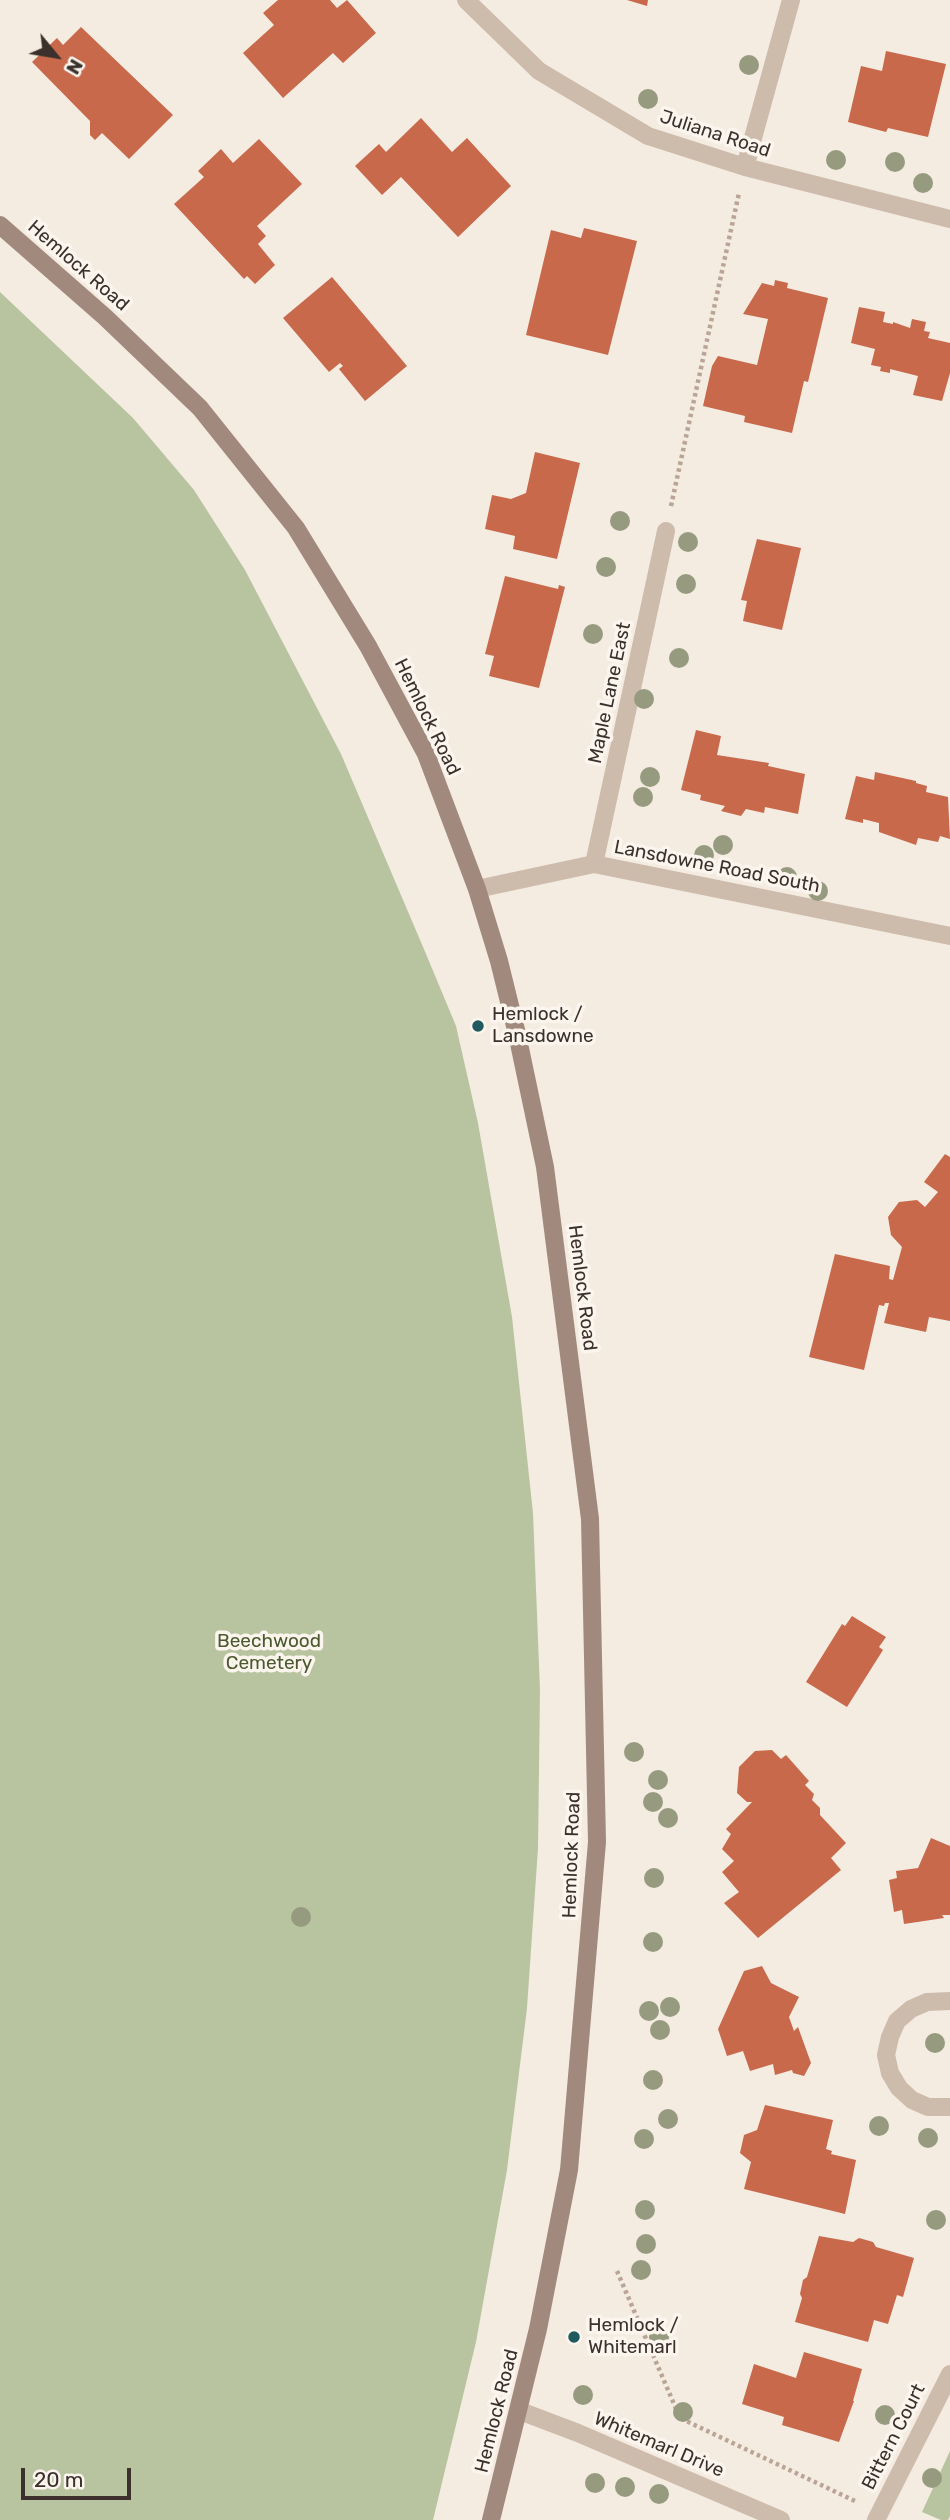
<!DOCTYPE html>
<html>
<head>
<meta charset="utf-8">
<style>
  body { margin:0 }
  #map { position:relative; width:950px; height:2520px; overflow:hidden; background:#f4ebe1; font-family:Rubik,sans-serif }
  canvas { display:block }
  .north { position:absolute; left:21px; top:21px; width:70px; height:70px; -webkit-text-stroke:5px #fbf5ee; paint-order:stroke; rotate:120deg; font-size:19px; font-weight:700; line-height:28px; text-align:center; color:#3b302b }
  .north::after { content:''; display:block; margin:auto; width:24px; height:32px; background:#3b302b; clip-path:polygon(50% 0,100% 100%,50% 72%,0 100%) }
  .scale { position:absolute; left:21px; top:2468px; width:110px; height:32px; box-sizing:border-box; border:4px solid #3b302b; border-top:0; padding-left:9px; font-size:21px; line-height:24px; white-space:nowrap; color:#3b302b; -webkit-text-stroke:5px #fbf5ee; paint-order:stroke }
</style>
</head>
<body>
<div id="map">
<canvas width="950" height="2520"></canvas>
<div class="north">N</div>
<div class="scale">20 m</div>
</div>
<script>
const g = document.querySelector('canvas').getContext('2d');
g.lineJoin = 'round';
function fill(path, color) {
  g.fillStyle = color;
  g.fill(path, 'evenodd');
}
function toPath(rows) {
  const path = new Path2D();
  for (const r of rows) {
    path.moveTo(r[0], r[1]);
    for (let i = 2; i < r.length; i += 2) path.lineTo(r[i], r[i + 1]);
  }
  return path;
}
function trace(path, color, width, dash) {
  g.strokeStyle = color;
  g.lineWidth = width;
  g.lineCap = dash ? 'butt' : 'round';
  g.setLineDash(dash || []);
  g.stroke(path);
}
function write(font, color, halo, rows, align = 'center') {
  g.font = font + ' Rubik,sans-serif';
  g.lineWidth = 7;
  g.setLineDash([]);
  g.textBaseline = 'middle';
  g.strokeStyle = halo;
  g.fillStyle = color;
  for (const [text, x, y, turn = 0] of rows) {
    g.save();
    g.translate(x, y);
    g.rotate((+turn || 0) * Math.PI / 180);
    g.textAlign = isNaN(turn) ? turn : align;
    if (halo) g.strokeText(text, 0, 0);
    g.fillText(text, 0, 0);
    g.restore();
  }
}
fill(toPath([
  [0,292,133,418,194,490,245,570,341,754,426,954,456,1026,478,1123,512,1317,533,1513,540,1690,538,1848,527,2008,507,2170,476,2342,433,2520,0,2520],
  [950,2451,950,2516,948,2520,941,2520,922,2512]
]), '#b8c4a0');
fill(toPath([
  [278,0,330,0,337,8,347,0,376,33,343,63,333,53,283,98,243,53,274,25,263,13],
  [627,0,648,0,647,6],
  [81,27,173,115,129,159,102,133,95,140,90,135,90,121,32,62,57,38,63,45],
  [886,51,946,64,928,137,888,128,886,132,848,122,861,66,882,71],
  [421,118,452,152,467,138,511,186,458,237,401,177,382,195,355,166,379,144,386,152],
  [259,139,302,184,257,226,266,236,258,244,275,265,255,284,247,276,244,279,174,204,204,177,198,171,221,149,233,163],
  [584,228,637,241,608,355,526,335,551,230,581,238],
  [332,277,407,366,365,401,339,369,343,366,340,363,329,372,283,318],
  [775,280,788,283,787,288,828,298,808,382,804,381,792,433,744,422,745,416,703,406,712,366,718,356,757,365,768,319,743,314,762,283,774,286],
  [859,307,885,312,883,322,893,324,893,322,910,328,912,319,926,322,924,331,930,332,928,338,950,343,950,373,942,401,913,395,918,376,890,369,890,373,880,371,881,367,871,365,875,349,851,343],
  [535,452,580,463,557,559,513,549,515,536,485,529,492,495,511,499,526,493],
  [757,539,801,548,782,630,743,621,747,601,741,600],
  [505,576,558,589,559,585,565,587,539,688,489,676,494,656,485,654],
  [696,730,721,736,717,755,769,763,768,766,805,774,798,814,765,807,764,813,746,809,741,816,721,811,725,806,700,800,701,795,681,790],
  [875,772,916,781,916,783,927,786,926,792,948,797,950,839,940,836,938,842,918,838,916,845,879,832,879,823,863,819,863,823,845,819,856,776,874,780],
  [945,1154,950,1157,950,1321,929,1317,926,1332,884,1323,889,1303,885,1303,884,1306,879,1305,864,1370,809,1357,835,1254,890,1266,889,1279,893,1280,902,1247,891,1235,888,1217,899,1202,917,1200,925,1207,938,1192,924,1182],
  [852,1616,886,1637,879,1647,883,1650,847,1707,806,1682,842,1624,845,1626],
  [772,1750,781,1759,786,1755,809,1781,805,1785,814,1794,812,1800,820,1808,820,1815,846,1843,831,1858,841,1870,758,1938,724,1903,739,1892,722,1872,734,1861,722,1849,731,1834,726,1829,752,1802,747,1802,737,1793,739,1767,755,1751],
  [931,1838,950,1846,950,1915,942,1915,944,1918,904,1924,902,1910,894,1912,889,1880,897,1878,896,1871,918,1868],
  [762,1966,771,1983,799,1997,789,2017,794,2031,798,2027,811,2063,804,2076,793,2073,792,2070,775,2075,773,2064,750,2071,743,2051,727,2056,718,2029,744,1971],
  [765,2105,833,2120,826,2149,832,2151,831,2154,856,2160,845,2214,744,2189,751,2162,740,2153,744,2135,757,2130],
  [819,2236,853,2242,859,2238,873,2242,876,2247,914,2258,903,2297,897,2295,888,2324,874,2320,868,2342,795,2322,802,2298,800,2294,803,2280,807,2277],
  [804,2352,862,2369,853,2401,854,2401,839,2442,782,2425,784,2417,742,2404,754,2364,796,2378]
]), '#c8694b');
trace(toPath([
  [671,506,739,193],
  [617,2271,680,2418,857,2502]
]), '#b9a596', 4.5, [3.5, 3.5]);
trace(toPath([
  [466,0,539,71,648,136,745,167,950,219],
  [745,167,791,0],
  [594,864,666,531],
  [477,889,594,864,950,936],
  [950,2001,927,2002,911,2009,897,2021,890,2037,886,2055,890,2073,899,2088,912,2100,928,2107,950,2107],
  [520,2411,578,2433,781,2520],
  [876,2520,950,2374]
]), '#cdbbac', 18);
trace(toPath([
  [0,225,105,317,200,408,296,528,368,646,426,754,477,889,499,961,517,1034,545,1167,590,1519,597,1842,569,2170,538,2329,491,2520]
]), '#a18a7d', 18);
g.fillStyle = '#969b7f';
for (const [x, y] of [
  [749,65],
  [648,99],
  [836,160],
  [895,162],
  [923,183],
  [620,521],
  [688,542],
  [606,567],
  [686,584],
  [593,634],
  [679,658],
  [644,699],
  [650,777],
  [643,797],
  [723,845],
  [704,855],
  [787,877],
  [818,891],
  [634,1752],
  [658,1780],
  [653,1802],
  [668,1818],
  [654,1878],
  [301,1917],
  [653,1942],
  [670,2007],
  [649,2011],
  [660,2030],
  [935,2043],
  [653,2080],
  [668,2119],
  [879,2126],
  [928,2138],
  [644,2139],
  [645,2210],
  [936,2220],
  [646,2244],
  [641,2270],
  [659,2337],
  [583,2395],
  [683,2412],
  [885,2415],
  [932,2478],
  [595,2483],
  [625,2487],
  [659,2494]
]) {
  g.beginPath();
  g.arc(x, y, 10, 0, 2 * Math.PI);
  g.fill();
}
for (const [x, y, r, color] of [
  [478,1026,7,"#1f5a5e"],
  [574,2337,7,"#1f5a5e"]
]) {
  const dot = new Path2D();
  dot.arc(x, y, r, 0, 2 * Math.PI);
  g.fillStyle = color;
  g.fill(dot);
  trace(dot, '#fbf5ee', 2.5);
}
write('19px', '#3b302b', '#fbf5ee', [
  ["Juliana Road",715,134,18],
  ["Hemlock Road",78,266,41],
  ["Maple Lane East",610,693,-78],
  ["Hemlock Road",427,717,64],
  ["Lansdowne Road South",717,867,11],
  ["Hemlock Road",582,1288,83],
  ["Hemlock Road",572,1855,-88],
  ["Hemlock Road",497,2411,-76],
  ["Bittern Court",894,2437,-63],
  ["Whitemarl Drive",659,2445,23]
]);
write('19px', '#3b302b', '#fbf5ee', [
  ["Hemlock /",492,1015],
  ["Lansdowne",492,1037],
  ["Hemlock /",588,2326],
  ["Whitemarl",588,2348]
], 'left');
write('19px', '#4a5a2e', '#fbf5ee', [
  ["Beechwood",269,1642],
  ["Cemetery",269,1664]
]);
</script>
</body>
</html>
